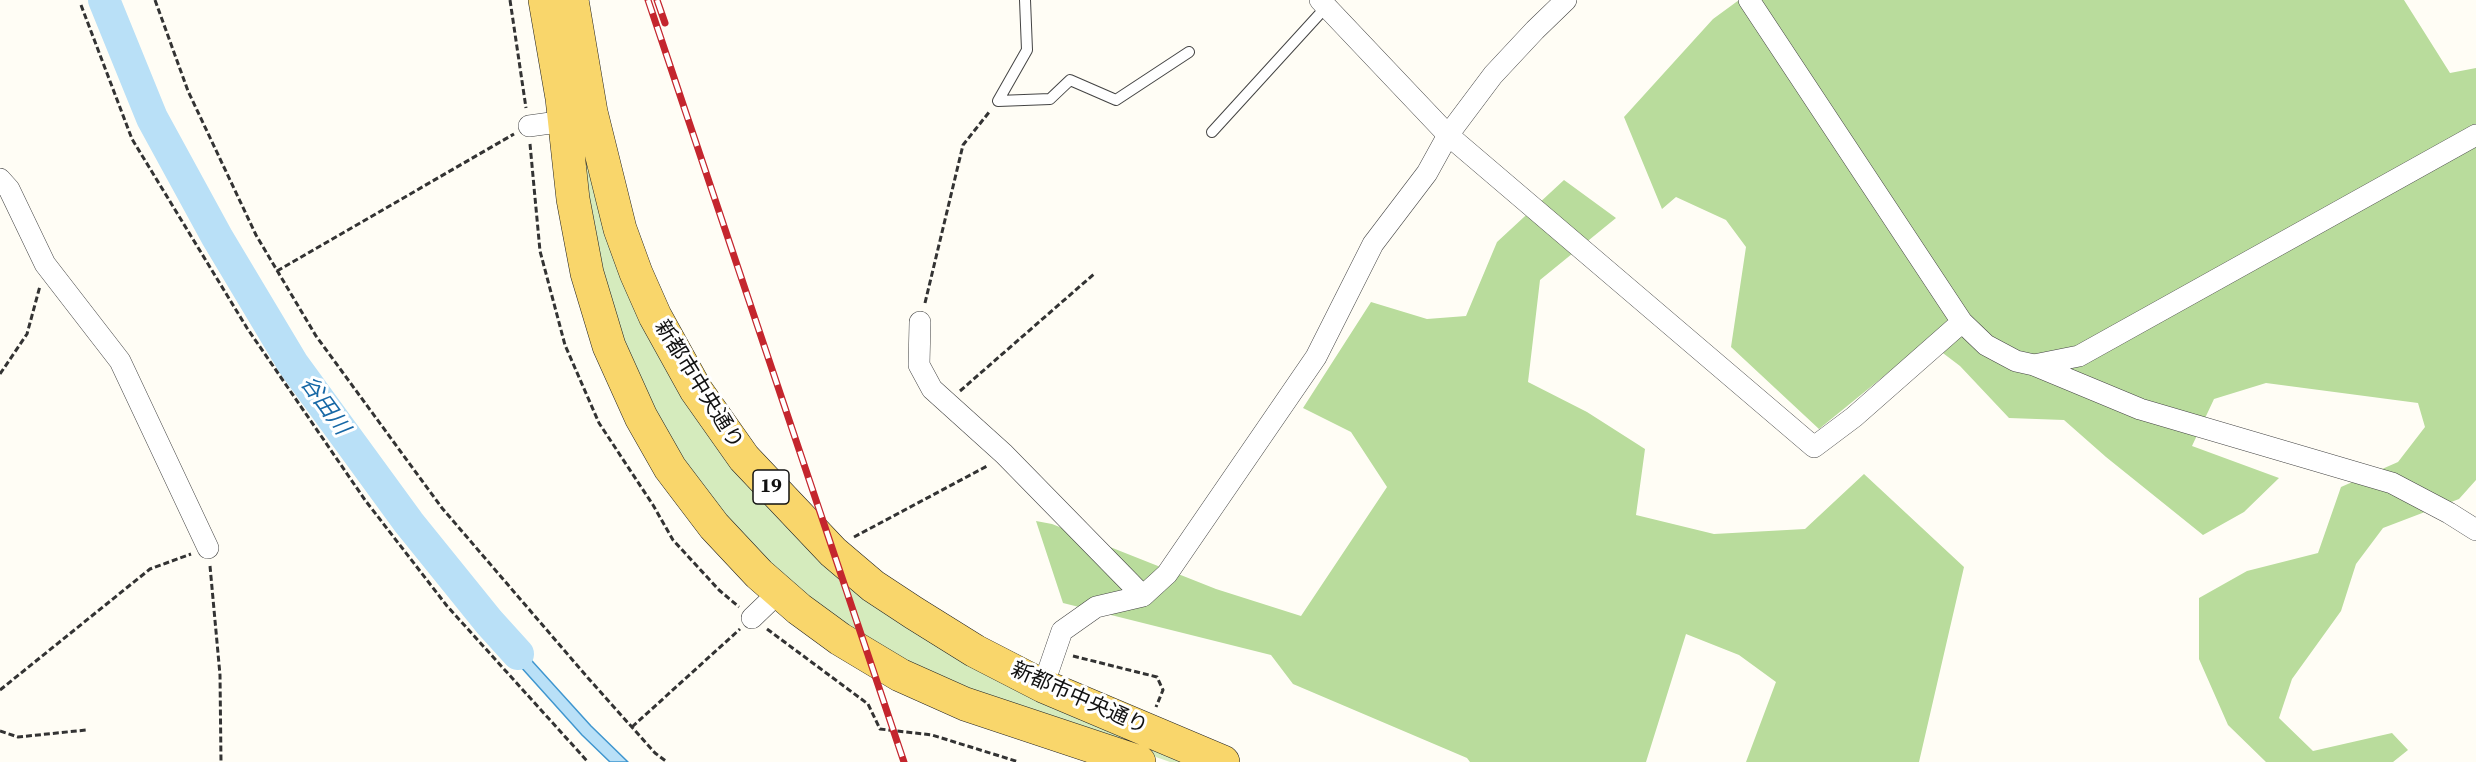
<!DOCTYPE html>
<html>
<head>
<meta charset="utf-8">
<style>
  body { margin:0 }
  canvas { display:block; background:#fffdf5 }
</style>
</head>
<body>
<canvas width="2476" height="762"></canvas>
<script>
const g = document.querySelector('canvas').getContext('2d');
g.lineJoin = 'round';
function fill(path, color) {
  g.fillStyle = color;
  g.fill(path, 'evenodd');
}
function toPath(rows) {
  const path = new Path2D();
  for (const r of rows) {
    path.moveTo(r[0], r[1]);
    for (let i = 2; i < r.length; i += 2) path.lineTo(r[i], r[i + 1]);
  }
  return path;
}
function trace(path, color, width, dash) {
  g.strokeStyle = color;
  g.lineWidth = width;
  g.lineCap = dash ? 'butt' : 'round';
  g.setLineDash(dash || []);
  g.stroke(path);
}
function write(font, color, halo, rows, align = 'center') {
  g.font = font + ' "Source Serif 4","Noto Sans JP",serif';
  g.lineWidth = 6;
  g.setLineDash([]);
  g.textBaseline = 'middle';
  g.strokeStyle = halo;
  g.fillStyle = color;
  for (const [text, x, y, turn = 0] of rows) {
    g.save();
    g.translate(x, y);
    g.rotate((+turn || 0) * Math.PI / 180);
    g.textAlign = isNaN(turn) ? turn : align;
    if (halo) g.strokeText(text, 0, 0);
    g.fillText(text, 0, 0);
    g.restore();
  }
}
fill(toPath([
  [563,0,600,198,784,521,1195,762,1170,762,913,671,807,603,696,488,636,384,596,269]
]), '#d5ebbd');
fill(toPath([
  [1739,0,2404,0,2450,73,2476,68,2476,480,2459,499,2383,528,2356,564,2341,611,2292,679,2279,718,2313,751,2392,733,2408,750,2393,762,2266,762,2228,725,2199,659,2199,598,2247,571,2318,553,2341,487,2398,462,2425,427,2418,403,2266,383,2214,399,2192,446,2279,478,2244,512,2203,535,2106,457,2064,420,2009,418,1960,366,1927,341,1819,429,1731,347,1746,247,1726,220,1676,197,1662,209,1624,117,1713,19],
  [1564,180,1616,218,1540,280,1528,382,1587,412,1645,449,1636,515,1714,534,1805,529,1864,474,1964,567,1919,762,1746,762,1776,682,1739,655,1686,634,1646,762,1470,762,1467,758,1293,684,1271,655,1063,603,1036,521,1052,524,1216,589,1301,616,1387,487,1351,432,1303,408,1371,302,1427,319,1466,316,1497,242]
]), '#b9dc9c');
const water = toPath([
  [494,619,591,726,628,762,610,762,582,735,484,626,494,619]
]);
fill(water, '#b9e0f7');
trace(water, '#3f96cf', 1.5);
trace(toPath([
  [104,0,152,118,217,237,293,364,409,523,489,622,518,654]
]), '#b9e0f7', 32);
const service = toPath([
  [1025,0,1027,50,998,101,1050,99,1070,80,1116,100,1189,52],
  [1212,132,1326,7]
]);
const minor = toPath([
  [1320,0,1448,135,1814,447,1854,417,1962,322,1986,345,2016,361,2034,365,2140,409,2392,483,2449,513,2476,530],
  [1749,0,1962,322],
  [529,126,565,121],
  [0,179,9,189,45,264,120,361,208,548],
  [920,322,919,365,932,389,1004,454,1143,596],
  [2034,365,2079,356,2476,135],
  [752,618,779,592],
  [1043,686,1062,631,1096,607,1143,596,1167,574,1316,357,1373,244,1427,173,1448,135,1493,75,1535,30,1566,0]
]);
const primary = toPath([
  [545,0,562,98,573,199,587,273,609,346,641,417,670,468,714,526,759,574,799,609,840,639,900,675,965,704,1139,762],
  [572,0,591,112,620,229,636,273,655,316,696,390,744,458,833,552,873,586,914,613,975,651,1043,686,1223,762]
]);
trace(service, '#444', 12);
trace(minor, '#444', 22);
trace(primary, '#222', 34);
trace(toPath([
  [155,0,188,91,256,235,316,336,442,508,588,678,655,753,667,762],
  [510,0,526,108],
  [81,5,132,139,247,328,365,500,447,606,588,762],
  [530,144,540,251,565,345,599,423,653,505,673,540,719,590,739,607],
  [277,271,514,134],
  [925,303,963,145,990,111],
  [0,374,27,334,40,286],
  [960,391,1094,274],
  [854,537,989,465],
  [210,566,220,675,221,762],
  [767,629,868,704,880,729,932,735,1019,762],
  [1073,656,1157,677,1163,690,1156,707],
  [0,690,150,569,191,554],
  [632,727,740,629],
  [0,731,18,737,86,730]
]), '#333', 3, [6, 3]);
trace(service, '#fff', 10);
trace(minor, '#fff', 21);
trace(primary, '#f9d66b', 33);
const rail = toPath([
  [648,0,904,762],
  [657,0,665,23]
]);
trace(rail, '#c4262e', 7);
trace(rail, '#fff', 4.5, [14]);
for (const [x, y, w] of [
  [771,487,36]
]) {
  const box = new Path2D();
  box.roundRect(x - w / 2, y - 17, w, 34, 4.5);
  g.fillStyle = '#fff';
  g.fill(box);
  trace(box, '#111', 1.5);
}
write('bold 20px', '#111', null, [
  ["19",771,487]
]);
write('21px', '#111', '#fff', [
  ["新都市中央通り",698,385,58],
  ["新都市中央通り",1079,699,24]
]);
write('italic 22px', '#1768a6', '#fff', [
  ["谷田川",324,406,54]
]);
</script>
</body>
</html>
